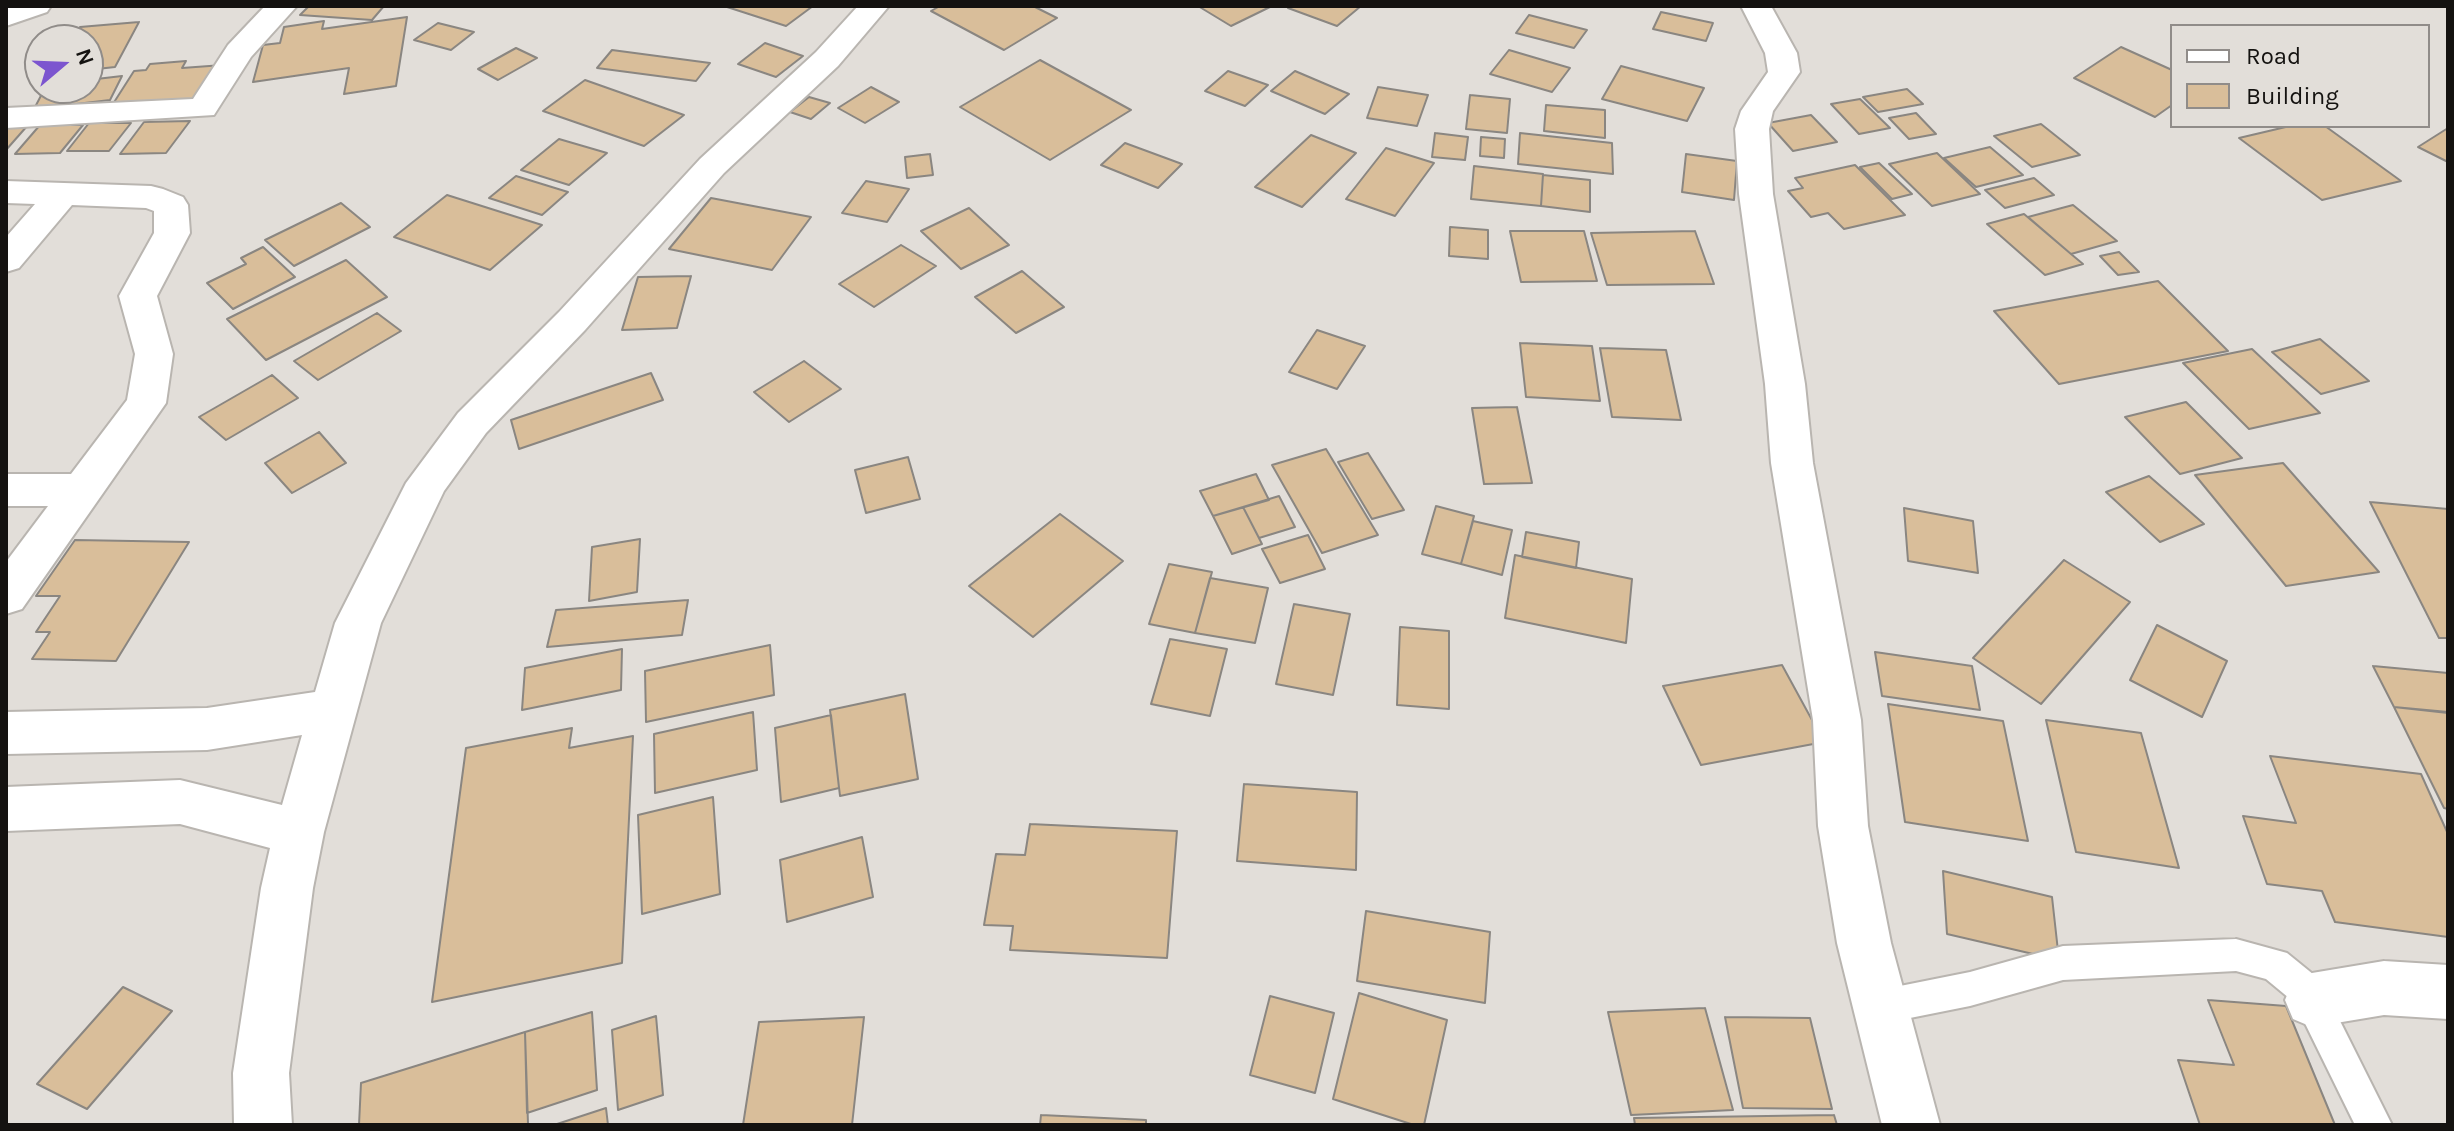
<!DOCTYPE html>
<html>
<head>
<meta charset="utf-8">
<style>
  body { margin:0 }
  #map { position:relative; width:2454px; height:1131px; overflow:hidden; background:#e2ded9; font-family:Karla,sans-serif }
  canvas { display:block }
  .frame { position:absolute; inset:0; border:8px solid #141210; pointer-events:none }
  .legend { position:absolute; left:2170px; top:24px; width:260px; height:104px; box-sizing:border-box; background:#e2ded9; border:2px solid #908c89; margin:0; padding:10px 14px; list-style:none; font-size:24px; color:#141210 }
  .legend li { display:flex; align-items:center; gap:16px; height:40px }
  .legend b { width:40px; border:2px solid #908c89 }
  .north { position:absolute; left:24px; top:24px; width:80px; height:80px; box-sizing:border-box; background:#e2ded9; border:2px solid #908c89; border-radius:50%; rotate:71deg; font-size:22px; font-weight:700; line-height:32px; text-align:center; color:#141210 }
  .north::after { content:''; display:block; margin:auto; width:28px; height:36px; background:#7c55cf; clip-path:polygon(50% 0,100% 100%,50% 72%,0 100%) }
</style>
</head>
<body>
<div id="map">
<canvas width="2454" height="1131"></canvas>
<div class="frame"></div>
<ul class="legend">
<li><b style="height:10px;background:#fff"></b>Road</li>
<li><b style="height:22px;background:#d9be9a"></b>Building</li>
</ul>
<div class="north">N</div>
</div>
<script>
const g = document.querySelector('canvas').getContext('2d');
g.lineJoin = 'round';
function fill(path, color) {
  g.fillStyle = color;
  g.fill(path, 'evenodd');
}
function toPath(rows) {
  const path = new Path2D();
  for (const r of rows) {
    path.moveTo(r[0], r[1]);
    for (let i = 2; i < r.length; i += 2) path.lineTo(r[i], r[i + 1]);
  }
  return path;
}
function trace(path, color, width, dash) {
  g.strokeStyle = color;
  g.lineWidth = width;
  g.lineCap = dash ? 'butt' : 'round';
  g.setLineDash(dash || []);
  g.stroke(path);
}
const building = toPath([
  [309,6,384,6,372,20,300,15,309,6],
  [724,6,813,6,786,26,724,6],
  [940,6,1033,6,1057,18,1004,50,931,11,940,6],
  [1198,6,1272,6,1231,26,1198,6],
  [1290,6,1361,6,1337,26,1288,8,1290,6],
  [1661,12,1713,23,1706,41,1653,29,1661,12],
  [1529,15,1587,30,1574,48,1516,33,1529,15],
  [407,17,396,86,344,94,349,68,253,82,263,45,280,43,284,27,324,21,322,29,407,17],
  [139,22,115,67,88,70,88,40,73,40,80,27,139,22],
  [438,23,474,32,451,50,414,40,438,23],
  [765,43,803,56,776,77,738,64,765,43],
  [2121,47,2172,70,2172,105,2155,117,2074,78,2121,47],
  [516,48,537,58,498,80,478,69,516,48],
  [612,50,710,63,696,81,597,68,612,50],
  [1509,50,1570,68,1552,92,1490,74,1509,50],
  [1040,60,1131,110,1050,160,960,107,1040,60],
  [186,61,182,68,223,65,202,100,111,107,134,71,146,70,150,64,186,61],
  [1621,66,1704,88,1687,121,1602,99,1621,66],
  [1228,71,1268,85,1245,106,1205,91,1228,71],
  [1295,71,1349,94,1325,114,1271,91,1295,71],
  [122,76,110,100,34,109,45,88,88,88,88,80,122,76],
  [585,80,684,115,644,146,543,111,585,80],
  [871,87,899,102,865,123,838,108,871,87],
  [1378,87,1428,95,1417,126,1367,118,1378,87],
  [1907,89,1923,104,1878,112,1863,97,1907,89],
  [1470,95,1510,99,1507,133,1466,129,1470,95],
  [809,97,830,103,811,119,790,112,809,97],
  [1860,99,1890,128,1859,134,1831,104,1860,99],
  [1546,105,1605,110,1605,138,1544,131,1546,105],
  [1916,113,1936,134,1909,139,1889,118,1916,113],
  [1811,115,1837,142,1793,151,1768,123,1811,115],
  [190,121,166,153,120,154,144,122,190,121],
  [89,123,131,123,109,151,67,151,89,123],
  [2041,124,2080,155,2032,167,1994,136,2041,124],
  [6,125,28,125,6,150,6,125],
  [40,125,83,125,60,153,15,154,40,125],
  [2290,126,2325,126,2401,181,2322,200,2239,138,2290,126],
  [2448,128,2448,162,2418,147,2448,128],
  [1435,133,1468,137,1465,160,1432,157,1435,133],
  [1520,133,1612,143,1613,174,1518,164,1520,133],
  [1311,135,1356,153,1302,207,1255,187,1311,135],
  [1481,137,1505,139,1504,158,1480,156,1481,137],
  [559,139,607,153,569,185,521,170,559,139],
  [1125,143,1182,164,1158,188,1101,165,1125,143],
  [1990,147,2023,175,1976,187,1944,158,1990,147],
  [1386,148,1434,163,1395,216,1346,199,1386,148],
  [1937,153,1980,194,1932,206,1889,164,1937,153],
  [930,154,933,175,907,178,905,157,930,154],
  [1686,154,1737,161,1734,200,1682,192,1686,154],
  [1879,163,1912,194,1892,199,1860,167,1879,163],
  [1855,165,1905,215,1844,229,1828,213,1811,217,1788,191,1803,188,1795,178,1855,165],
  [1474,166,1543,174,1541,206,1471,199,1474,166],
  [1543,175,1590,180,1590,212,1541,206,1543,175],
  [516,176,568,192,542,215,489,198,516,176],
  [2034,178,2054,195,2005,208,1985,190,2034,178],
  [866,181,909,189,887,222,842,213,866,181],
  [447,195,542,225,490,270,394,237,447,195],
  [711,198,811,217,772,270,669,249,711,198],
  [341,203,370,227,294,266,265,240,341,203],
  [2073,205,2117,241,2071,254,2028,217,2073,205],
  [969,208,1009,245,961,269,921,231,969,208],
  [2024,214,2071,254,2083,264,2045,275,1987,224,2024,214],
  [1450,227,1488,230,1488,259,1449,256,1450,227],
  [1510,231,1584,231,1597,281,1521,282,1510,231],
  [1695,231,1714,284,1607,285,1591,233,1695,231],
  [901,245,936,266,874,307,839,284,901,245],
  [263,247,295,277,233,309,207,283,246,264,241,258,263,247],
  [2119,252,2139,272,2118,275,2100,256,2119,252],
  [346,260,387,297,266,360,227,319,346,260],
  [1022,271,1064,307,1016,333,975,297,1022,271],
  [691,276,677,328,622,330,638,277,691,276],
  [2158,281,2228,351,2059,384,1994,311,2158,281],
  [377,313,401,331,318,380,294,361,377,313],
  [1317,330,1365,346,1337,389,1289,372,1317,330],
  [2320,339,2369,381,2321,394,2272,352,2320,339],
  [1520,343,1592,346,1600,401,1526,397,1520,343],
  [1600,348,1666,350,1681,420,1612,417,1600,348],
  [2252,349,2320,413,2249,429,2183,363,2252,349],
  [804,361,841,389,789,422,754,392,804,361],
  [651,373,663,400,519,449,511,420,651,373],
  [272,375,298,398,226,440,199,417,272,375],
  [2186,402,2242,458,2180,474,2125,417,2186,402],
  [1517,407,1532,483,1484,484,1472,408,1517,407],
  [319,432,346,463,292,493,265,463,319,432],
  [1326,449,1378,535,1322,553,1272,465,1326,449],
  [1368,453,1404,510,1372,519,1338,462,1368,453],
  [908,457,920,499,866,513,855,470,908,457],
  [2283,463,2379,572,2286,586,2195,475,2283,463],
  [1256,474,1269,500,1213,516,1200,491,1256,474],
  [2149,476,2204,524,2160,542,2106,492,2149,476],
  [1279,496,1295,527,1259,538,1243,507,1279,496],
  [2370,502,2448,509,2448,638,2439,638,2370,502],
  [1436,506,1474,516,1461,564,1422,554,1436,506],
  [1243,507,1262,544,1232,554,1213,516,1243,507],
  [1904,508,1973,521,1978,573,1908,561,1904,508],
  [1060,514,1123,561,1033,637,969,586,1060,514],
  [1473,521,1512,530,1502,575,1461,564,1473,521],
  [1526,532,1579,542,1576,568,1522,557,1526,532],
  [1308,535,1325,569,1280,583,1262,549,1308,535],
  [640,539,637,592,589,601,592,547,640,539],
  [75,540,189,542,116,661,32,659,50,632,36,632,60,596,36,596,75,540],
  [1515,555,1632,579,1626,643,1505,618,1515,555],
  [2064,560,2130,602,2041,704,1973,658,2064,560],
  [1169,564,1212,572,1195,633,1149,624,1169,564],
  [1210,578,1268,588,1255,643,1195,633,1210,578],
  [688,600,682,635,547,647,556,610,688,600],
  [1294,604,1350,614,1333,695,1276,684,1294,604],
  [2157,625,2227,661,2202,717,2130,680,2157,625],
  [1400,627,1449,631,1449,709,1397,705,1400,627],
  [1170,639,1227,649,1210,716,1151,704,1170,639],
  [770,645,774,695,646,722,645,671,770,645],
  [622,649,621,690,522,710,525,668,622,649],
  [1875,652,1972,666,1980,710,1882,696,1875,652],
  [1782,665,1824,742,1701,765,1663,686,1782,665],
  [2373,666,2448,673,2448,713,2394,707,2373,666],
  [905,694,918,779,840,796,830,710,905,694],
  [1888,704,2003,721,2028,841,1905,822,1888,704],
  [2394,707,2448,712,2448,809,2444,808,2394,707],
  [753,712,757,770,655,793,654,734,753,712],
  [831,715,839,788,781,802,775,728,831,715],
  [2046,720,2141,733,2179,868,2076,852,2046,720],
  [572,728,569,748,633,736,622,963,432,1002,466,748,572,728],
  [2270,756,2421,774,2448,834,2448,937,2335,922,2322,891,2267,884,2243,816,2296,823,2270,756],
  [1244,784,1357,792,1356,870,1237,861,1244,784],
  [713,797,720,894,642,914,638,815,713,797],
  [1030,824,1177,831,1167,958,1010,950,1013,926,984,925,996,854,1025,855,1030,824],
  [862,837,873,897,787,922,780,860,862,837],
  [1943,871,2052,897,2059,960,1947,934,1943,871],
  [1366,911,1490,932,1485,1003,1357,981,1366,911],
  [123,987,172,1011,87,1109,37,1084,123,987],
  [1359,993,1447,1020,1424,1125,1414,1125,1333,1099,1359,993],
  [1270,996,1334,1013,1315,1093,1250,1075,1270,996],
  [2208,1000,2286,1006,2335,1125,2200,1125,2178,1060,2234,1065,2208,1000],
  [1705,1008,1733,1110,1631,1115,1608,1012,1705,1008],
  [592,1012,597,1090,527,1113,525,1032,592,1012],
  [656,1016,663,1095,618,1110,612,1030,656,1016],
  [864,1017,852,1125,743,1125,759,1022,864,1017],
  [1725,1017,1810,1018,1832,1109,1743,1108,1725,1017],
  [525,1032,528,1124,359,1125,361,1083,525,1032],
  [606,1108,608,1125,554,1125,606,1108],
  [1041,1115,1146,1120,1146,1125,1040,1125,1041,1115],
  [1834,1115,1837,1125,1635,1125,1634,1118,1834,1115]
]);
fill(building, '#d9be9a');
trace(building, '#8a8681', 2);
const service = toPath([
  [2236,939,2287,953,2319,979,2392,1125,2355,1125,2295,1003,2266,979,2236,971,2063,980,1970,1006,1880,1024,1868,1019,1862,1007,1868,995,1880,990,1970,972,2063,946,2236,939]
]);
const minor = toPath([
  [51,6,47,12,6,26,6,7,51,6],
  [265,6,297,6,251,57,214,115,6,128,6,108,193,99,228,45,265,6],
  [858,6,889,6,838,66,724,173,585,330,486,433,444,491,381,623,324,832,313,888,289,1073,292,1125,234,1125,233,1073,261,888,270,848,180,824,6,831,6,787,180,780,282,805,302,735,207,750,6,754,6,712,207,708,315,692,335,623,406,483,458,413,559,312,700,159,816,52,858,6],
  [1741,6,1771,6,1797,53,1800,72,1773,111,1769,129,1773,194,1805,384,1813,463,1861,720,1868,826,1891,943,1940,1125,1882,1125,1837,943,1818,826,1813,720,1771,463,1765,384,1739,194,1735,129,1741,111,1768,72,1765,53,1741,6],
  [6,181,151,186,163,189,183,197,188,205,190,233,157,296,173,354,166,403,22,609,6,614,6,562,48,506,6,506,6,474,71,474,127,400,135,354,119,296,154,233,154,211,146,208,72,205,19,268,6,272,6,237,35,204,6,203,6,181],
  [2384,961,2448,965,2448,1019,2384,1015,2312,1027,2293,1019,2285,1000,2293,981,2312,973,2384,961]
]);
trace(service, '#b9b5b0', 4);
trace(minor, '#b9b5b0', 4);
fill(service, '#fff');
fill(minor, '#fff');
</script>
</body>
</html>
